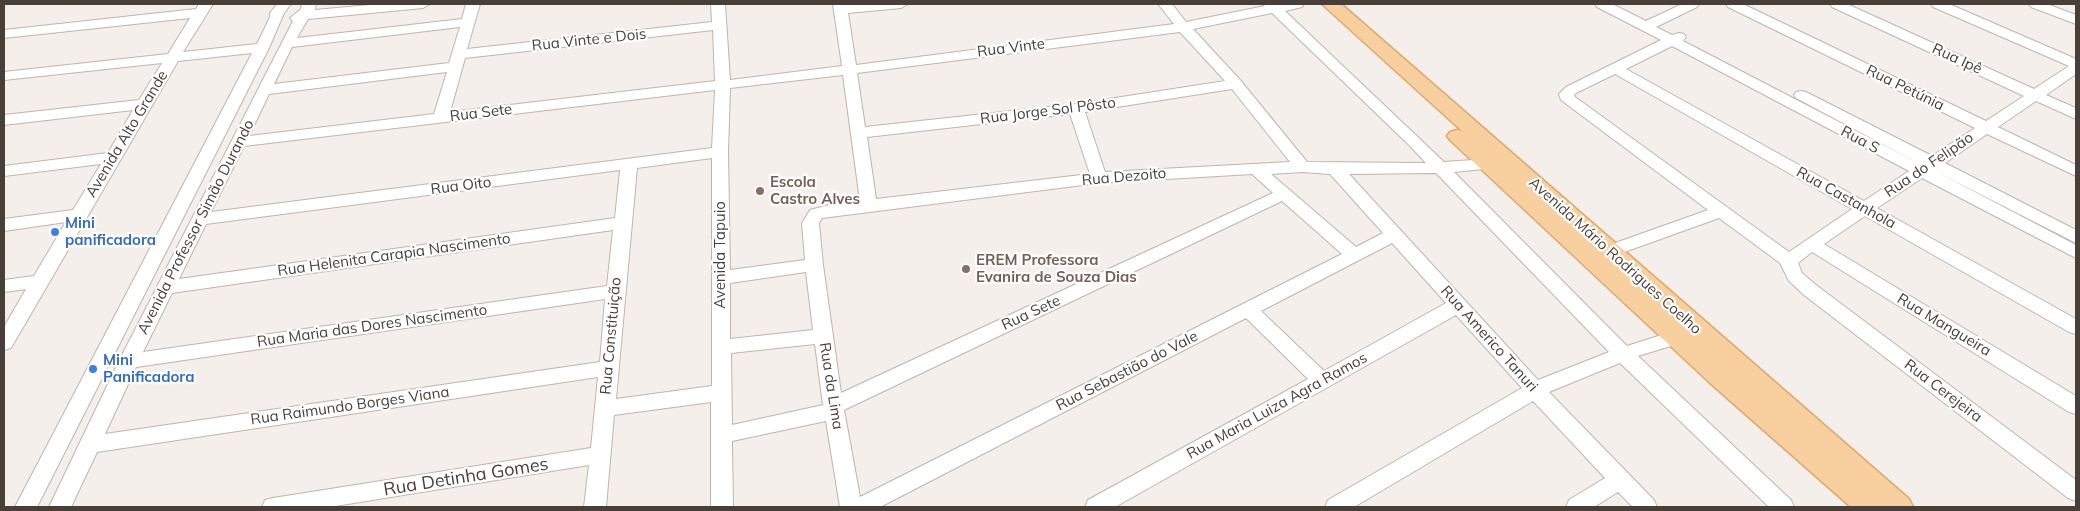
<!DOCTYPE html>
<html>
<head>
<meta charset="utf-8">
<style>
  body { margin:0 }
  #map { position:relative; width:2080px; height:511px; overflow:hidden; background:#f4efea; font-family:Mulish,sans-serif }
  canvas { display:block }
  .frame { position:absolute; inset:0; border:5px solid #473f38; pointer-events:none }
</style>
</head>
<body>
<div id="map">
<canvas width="2080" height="511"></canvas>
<div class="frame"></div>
</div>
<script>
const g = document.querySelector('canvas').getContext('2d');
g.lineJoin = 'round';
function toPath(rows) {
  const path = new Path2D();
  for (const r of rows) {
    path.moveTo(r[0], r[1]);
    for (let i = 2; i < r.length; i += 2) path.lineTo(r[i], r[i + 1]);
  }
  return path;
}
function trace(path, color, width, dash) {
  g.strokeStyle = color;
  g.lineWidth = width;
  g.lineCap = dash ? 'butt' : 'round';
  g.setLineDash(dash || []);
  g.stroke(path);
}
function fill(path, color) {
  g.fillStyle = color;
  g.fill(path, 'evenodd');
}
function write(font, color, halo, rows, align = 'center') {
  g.font = font + ' Mulish,sans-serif';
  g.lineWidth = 4.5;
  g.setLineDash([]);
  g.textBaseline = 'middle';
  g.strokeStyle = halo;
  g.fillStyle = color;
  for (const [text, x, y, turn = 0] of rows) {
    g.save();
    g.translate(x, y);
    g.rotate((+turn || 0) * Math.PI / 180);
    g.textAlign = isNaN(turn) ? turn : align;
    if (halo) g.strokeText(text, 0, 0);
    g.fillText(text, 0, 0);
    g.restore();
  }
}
const minor = toPath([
  [199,4,213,4,183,52,257,44,270,17,270,13,277,4,291,4,284,13,269,48,37,507,15,507,252,53,178,61,11,348,4,350,4,327,26,289,4,292,4,280,34,276,66,222,4,231,4,219,73,210,101,164,4,176,4,166,108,153,133,110,4,125,4,115,139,100,162,63,4,80,4,72,168,54,190,18,4,38,4,30,196,9,199,4],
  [302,4,316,4,315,10,381,4,430,4,423,8,308,19,297,38,462,19,466,4,480,4,467,49,712,22,711,4,725,4,730,80,842,66,833,4,847,4,847,5,908,4,901,8,848,13,856,65,1174,24,1158,4,1172,4,1186,22,1265,6,1263,4,1304,4,1302,7,1285,11,1444,162,1487,159,1493,160,1495,164,1493,168,1454,172,1627,346,1677,330,1684,332,1686,337,1684,342,1638,356,1791,500,1794,507,1769,507,1620,363,1549,392,1654,500,1657,507,1633,507,1618,492,1594,507,1566,507,1569,500,1605,478,1533,401,1354,507,1325,507,1328,500,1522,388,1456,315,1115,507,1085,507,1088,500,1308,379,1246,318,880,507,840,507,826,421,732,441,733,507,711,507,711,402,614,415,606,507,584,507,589,465,329,507,262,507,265,500,273,498,591,448,598,377,97,452,71,507,49,507,119,361,293,21,290,18,301,9,302,4],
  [1272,13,1409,145,1426,163,1307,162,1241,81,1193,29,1272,13],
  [460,27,449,63,274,84,292,47,460,27],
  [713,30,715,81,450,112,465,58,713,30],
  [1180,32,1225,81,1076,104,865,127,857,73,1180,32],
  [447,72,434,114,249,136,269,94,447,72],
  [843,75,860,201,833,204,810,210,802,223,805,260,730,270,728,152,730,88,843,75],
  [1232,89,1290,162,1105,172,1085,112,1232,89],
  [715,90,712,148,211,212,244,146,715,90],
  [1070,114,1090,174,876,199,867,137,1070,114],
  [712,158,712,386,616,399,637,168,712,158],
  [620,170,615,218,179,279,206,224,620,170],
  [1302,172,1330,174,1383,233,1356,247,1271,174,1302,172],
  [1436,173,1609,352,1538,380,1349,174,1436,173],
  [1252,174,1273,193,841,393,823,265,819,223,822,218,1099,183,1252,174],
  [1282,201,1342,254,860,497,844,410,1282,201],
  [613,230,607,286,143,352,172,293,613,230],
  [1392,243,1446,303,1324,371,1261,311,1392,243],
  [806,272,813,330,730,339,730,283,806,272],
  [605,299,600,362,105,434,136,367,605,299],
  [815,344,823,405,732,425,731,353,815,344],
  [1324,4,1339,4,1332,8,1326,7,1324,4],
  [1595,4,1612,4,1646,21,1682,4,1699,4,1697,7,1656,27,1672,35,1679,33,1684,34,1686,37,1683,41,1920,164,1796,98,1794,95,1796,92,1801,91,1806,92,1932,156,1975,128,1728,7,1726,4,1743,4,1986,121,2024,96,1832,7,1830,4,1847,4,2034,89,2069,66,1933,7,1931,4,1949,4,2076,59,2076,74,2046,95,2076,108,2076,119,2036,101,1998,127,2076,165,2076,176,1987,134,1945,163,2076,230,2076,243,1933,170,2076,245,2076,258,1922,178,1877,208,2076,319,2076,334,2069,332,1865,216,1824,244,2076,396,2076,414,2069,412,1812,252,1798,263,1802,273,1816,285,2076,480,2076,501,2068,498,1804,295,1789,281,1780,263,1719,218,1616,255,1610,257,1604,255,1601,251,1604,247,1708,210,1561,100,1559,94,1566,87,1661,40,1597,7,1595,4],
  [1672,46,1909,171,1864,201,1626,69,1672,46],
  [1615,74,1852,209,1789,252,1575,97,1574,95,1576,93,1615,74],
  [2029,4,2047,4,2076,15,2076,24,2031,7,2029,4]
]);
const major = toPath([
  [1322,4,1341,4,1909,499,1913,507,1851,507,1709,382,1450,140,1447,136,1450,132,1457,130,1462,131,1322,4]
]);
trace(minor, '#bfb5ac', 2);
trace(major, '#dda96e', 3);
fill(minor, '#fff');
fill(major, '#f8cf9e');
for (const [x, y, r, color] of [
  [760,191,5,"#8d6e63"],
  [55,232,5,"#3f7fe0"],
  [966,269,5,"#8d6e63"],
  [93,369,5,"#3f7fe0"]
]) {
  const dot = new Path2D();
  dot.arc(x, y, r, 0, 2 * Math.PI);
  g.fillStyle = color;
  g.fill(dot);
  trace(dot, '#fff', 2);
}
write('15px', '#473f38', '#fff', [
  ["Rua Vinte e Dois",589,40,-6],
  ["Rua Vinte",1011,48,-7],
  ["Rua Ipê",1957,59,25],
  ["Rua Petúnia",1905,88,26],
  ["Rua Jorge Sol Pôsto",1048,111,-7],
  ["Rua Sete",481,113,-7],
  ["Avenida Alto Grande",127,134,-59],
  ["Rua S",1860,140,28],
  ["Rua do Felipão",1929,165,-34],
  ["Rua Dezoito",1124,177,-5],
  ["Rua Oito",461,186,-7],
  ["Rua Castanhola",1846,198,29],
  ["Avenida Professor Simão Durando",196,227,-63],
  ["Rua Helenita Carapia Nascimento",394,255,-8],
  ["Avenida Tapuio",720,255,-90],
  ["Avenida Mário Rodrigues Coelho",1615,256,42],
  ["Rua Sete",1031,313,-25],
  ["Rua Mangueira",1944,325,31],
  ["Rua Maria das Dores Nascimento",372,326,-8],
  ["Rua Constituição",611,336,-85],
  ["Rua Americo Tanuri",1489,339,48],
  ["Rua Sebastião do Vale",1127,371,-27],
  ["Rua da Lima",831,386,81],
  ["Rua Cerejeira",1943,391,37],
  ["Rua Raimundo Borges Viana",350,406,-8],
  ["Rua Maria Luiza Agra Ramos",1277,406,-29]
]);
write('bold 15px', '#785e54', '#fff', [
  ["Escola",770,182],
  ["Castro Alves",770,199],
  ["EREM Professora",976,260],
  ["Evanira de Souza Dias",976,277]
], 'left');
write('bold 15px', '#366cbe', '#fff', [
  ["Mini",65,223],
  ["panificadora",65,240],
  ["Mini",103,360],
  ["Panificadora",103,377]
], 'left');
write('18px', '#473f38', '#fff', [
  ["Rua Detinha Gomes",466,477,-9]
]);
</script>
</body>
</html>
